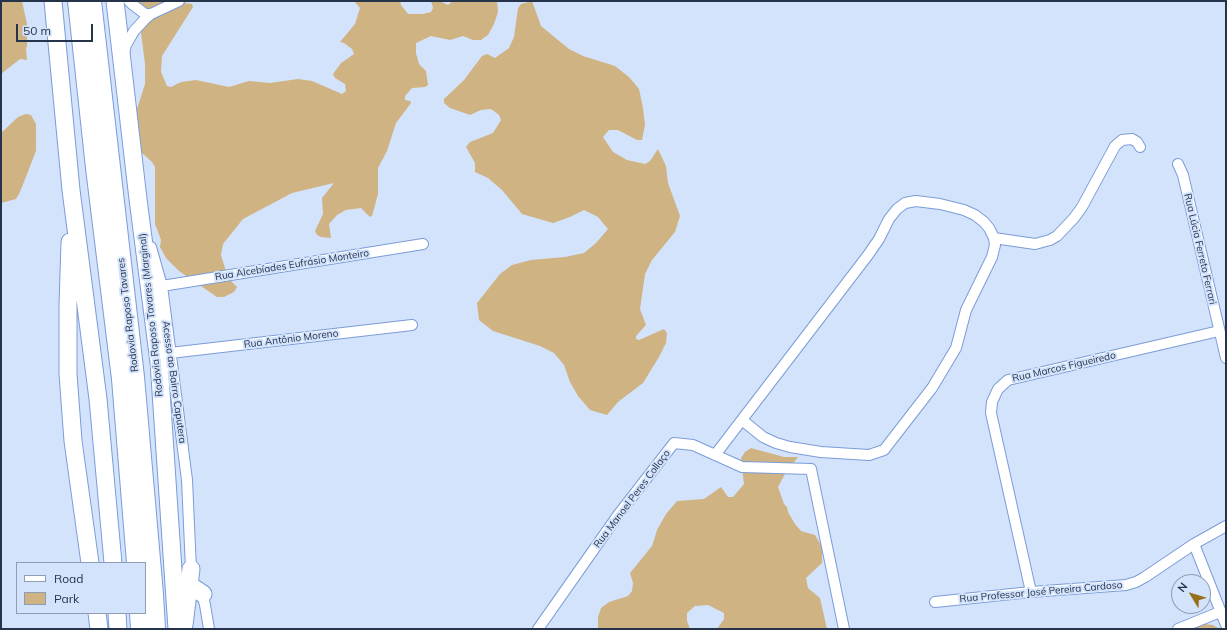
<!DOCTYPE html>
<html>
<head>
<meta charset="utf-8">
<style>
  body { margin:0 }
  #map { position:relative; width:1227px; height:630px; overflow:hidden; background:#d4e3fc; font-family:Mulish,sans-serif }
  canvas { display:block }
  .frame { position:absolute; inset:0; border:2px solid #25334b; pointer-events:none }
  .legend { position:absolute; left:16px; top:562px; width:130px; height:52px; box-sizing:border-box; background:#d4e3fc; border:1px solid #8e9db5; margin:0; padding:5px 7px; list-style:none; font-size:12px; color:#25334b }
  .legend li { display:flex; align-items:center; gap:8px; height:20px }
  .legend b { width:20px; border:1px solid #8e9db5 }
  .north { position:absolute; left:1171px; top:574px; width:40px; height:40px; box-sizing:border-box; background:#d4e3fc; border:1px solid #8e9db5; border-radius:50%; rotate:308deg; font-size:11px; font-weight:700; line-height:16px; text-align:center; color:#25334b }
  .north::after { content:''; display:block; margin:auto; width:14px; height:18px; background:#98701b; clip-path:polygon(50% 0,100% 100%,50% 72%,0 100%) }
  .scale { position:absolute; left:16px; top:24px; width:77px; height:18px; box-sizing:border-box; border:2px solid #25334b; border-top:0; padding-left:5px; font-size:12px; line-height:14px; white-space:nowrap; color:#25334b; -webkit-text-stroke:3px #d4e3fc; paint-order:stroke }
</style>
</head>
<body>
<div id="map">
<canvas width="1227" height="630"></canvas>
<div class="frame"></div>
<ul class="legend">
<li><b style="height:5px;background:#fff"></b>Road</li>
<li><b style="height:11px;background:#cfb382"></b>Park</li>
</ul>
<div class="north">N</div>
<div class="scale">50 m</div>
</div>
<script>
const g = document.querySelector('canvas').getContext('2d');
g.lineJoin = 'round';
function fill(path, color) {
  g.fillStyle = color;
  g.fill(path, 'evenodd');
}
function toPath(rows) {
  const path = new Path2D();
  for (const r of rows) {
    path.moveTo(r[0], r[1]);
    for (let i = 2; i < r.length; i += 2) path.lineTo(r[i], r[i + 1]);
  }
  return path;
}
function trace(path, color, width, dash) {
  g.strokeStyle = color;
  g.lineWidth = width;
  g.lineCap = dash ? 'butt' : 'round';
  g.setLineDash(dash || []);
  g.stroke(path);
}
function write(font, color, halo, rows, align = 'center') {
  g.font = font + ' Mulish,sans-serif';
  g.lineWidth = 4;
  g.setLineDash([]);
  g.textBaseline = 'middle';
  g.strokeStyle = halo;
  g.fillStyle = color;
  for (const [text, x, y, turn = 0] of rows) {
    g.save();
    g.translate(x, y);
    g.rotate((+turn || 0) * Math.PI / 180);
    g.textAlign = isNaN(turn) ? turn : align;
    if (halo) g.strokeText(text, 0, 0);
    g.fillText(text, 0, 0);
    g.restore();
  }
}
fill(toPath([
  [1,1,22,1,27,24,27,46,26,49,27,60,20,59,1,74],
  [137,1,184,1,185,3,192,4,193,7,162,56,161,72,167,86,171,87,181,82,196,80,229,87,249,81,270,83,298,79,312,81,342,94,346,91,345,84,335,78,333,74,341,63,354,54,352,49,344,43,340,42,355,24,360,8,354,1,400,1,401,5,408,14,423,14,431,12,433,8,431,1,440,1,448,5,453,1,497,1,498,12,494,24,488,35,481,40,473,40,463,36,450,40,431,36,416,43,416,53,419,64,426,71,428,85,425,87,412,88,405,96,405,100,410,101,411,103,396,123,387,151,378,168,378,194,372,216,370,217,361,208,346,210,337,215,329,224,331,238,321,237,317,235,315,231,323,214,322,198,334,183,292,193,243,219,223,244,221,255,228,278,237,287,234,292,224,297,217,297,179,271,166,258,160,247,161,240,155,224,155,167,152,162,140,151,136,112,145,84,145,64],
  [532,1,541,26,569,49,583,56,615,66,629,77,639,89,643,108,645,125,642,140,637,140,618,130,609,130,603,137,613,152,627,160,645,164,650,161,658,149,666,166,668,183,680,216,675,232,652,260,645,274,640,309,646,325,636,336,636,339,639,340,664,329,667,333,666,343,659,357,643,383,618,402,607,415,590,410,578,396,570,382,564,365,554,353,540,346,493,331,479,320,477,303,500,274,512,265,531,260,565,257,584,253,596,243,608,229,598,217,584,210,570,217,553,223,522,214,502,190,488,178,475,172,475,163,466,147,470,142,493,133,501,120,499,115,491,109,481,110,470,115,450,108,444,103,444,99,464,80,482,56,487,54,495,58,509,48,514,37,518,8,521,4],
  [26,114,31,115,36,124,36,151,20,192,16,199,1,203,1,133,18,117],
  [751,448,784,457,798,457,785,474,778,487,784,504,787,507,788,512,795,524,801,531,815,535,822,547,822,563,806,578,808,588,820,598,827,629,717,629,724,619,724,613,708,605,695,606,687,613,687,621,690,629,598,629,598,617,601,608,609,602,628,596,632,591,633,583,630,573,652,546,657,530,666,514,677,501,704,499,721,487,728,497,733,497,744,484,741,458,745,452],
  [1205,624,1213,625,1220,629,1193,629]
]), '#cfb382');
const minor = toPath([
  [129,1,132,4,145,14,151,14],
  [124,53,126,45,134,31,146,18,151,14,179,1],
  [1178,164,1183,175,1226,358],
  [994,238,1035,244,1050,240,1057,236,1074,218,1082,207,1115,146,1122,140,1132,139,1137,142,1140,147],
  [151,247,162,286,187,480,191,569,193,573],
  [162,286,423,244],
  [170,353,412,325],
  [715,455,868,255,879,239,889,219,897,209,905,203,916,201,940,204,964,210,975,215,984,222,989,228,994,238,995,245,992,257,966,310,956,348,932,388,884,450,869,455,821,452,790,447,776,443,763,437,742,420],
  [1194,544,1226,625],
  [201,590,205,605,209,629],
  [1031,592,991,413,992,402,998,389,1008,380,1219,331],
  [935,602,1031,592,1126,585,1136,582,1145,577,1194,544,1226,526],
  [538,629,618,515,674,443,693,445,742,467,811,469,844,629],
  [1178,629,1220,612]
]);
const trunk = toPath([
  [53,1,71,190,98,399,113,563],
  [115,1,138,199,159,362,177,629],
  [70,242,68,305,68,374,73,441,90,563],
  [188,593,191,588,194,588,203,594],
  [97,613,99,629],
  [117,613,118,629],
  [184,625,191,569]
]);
const motorway = toPath([
  [77,1,95,168,121,379,136,563],
  [92,1,135,377,154,594,156,629],
  [139,613,140,629]
]);
trace(minor, '#7a9cd7', 12);
trace(trunk, '#7a9cd7', 19);
trace(motorway, '#7a9cd7', 20);
trace(minor, '#fff', 10);
trace(trunk, '#fff', 17);
trace(motorway, '#fff', 18);
write('10px', '#25334b', '#d4e3fc', [
  ["Rua Lúcia Ferreto Ferrari",1200,249,77],
  ["Rua Alcebíades Eufrásio Monteiro",292,265,-9],
  ["Rodovia Raposo Tavares",128,315,-97],
  ["Rodovia Raposo Tavares (Marginal)",151,315,-96],
  ["Rua Antônio Moreno",291,339,-7],
  ["Rua Marcos Figueiredo",1064,367,-13],
  ["Acesso ao Bairro Caputera",174,382,82],
  ["Rua Manoel Peres Collaço",632,499,-53],
  ["Rua Professor José Pereira Cardoso",1041,592,-5]
]);
</script>
</body>
</html>
